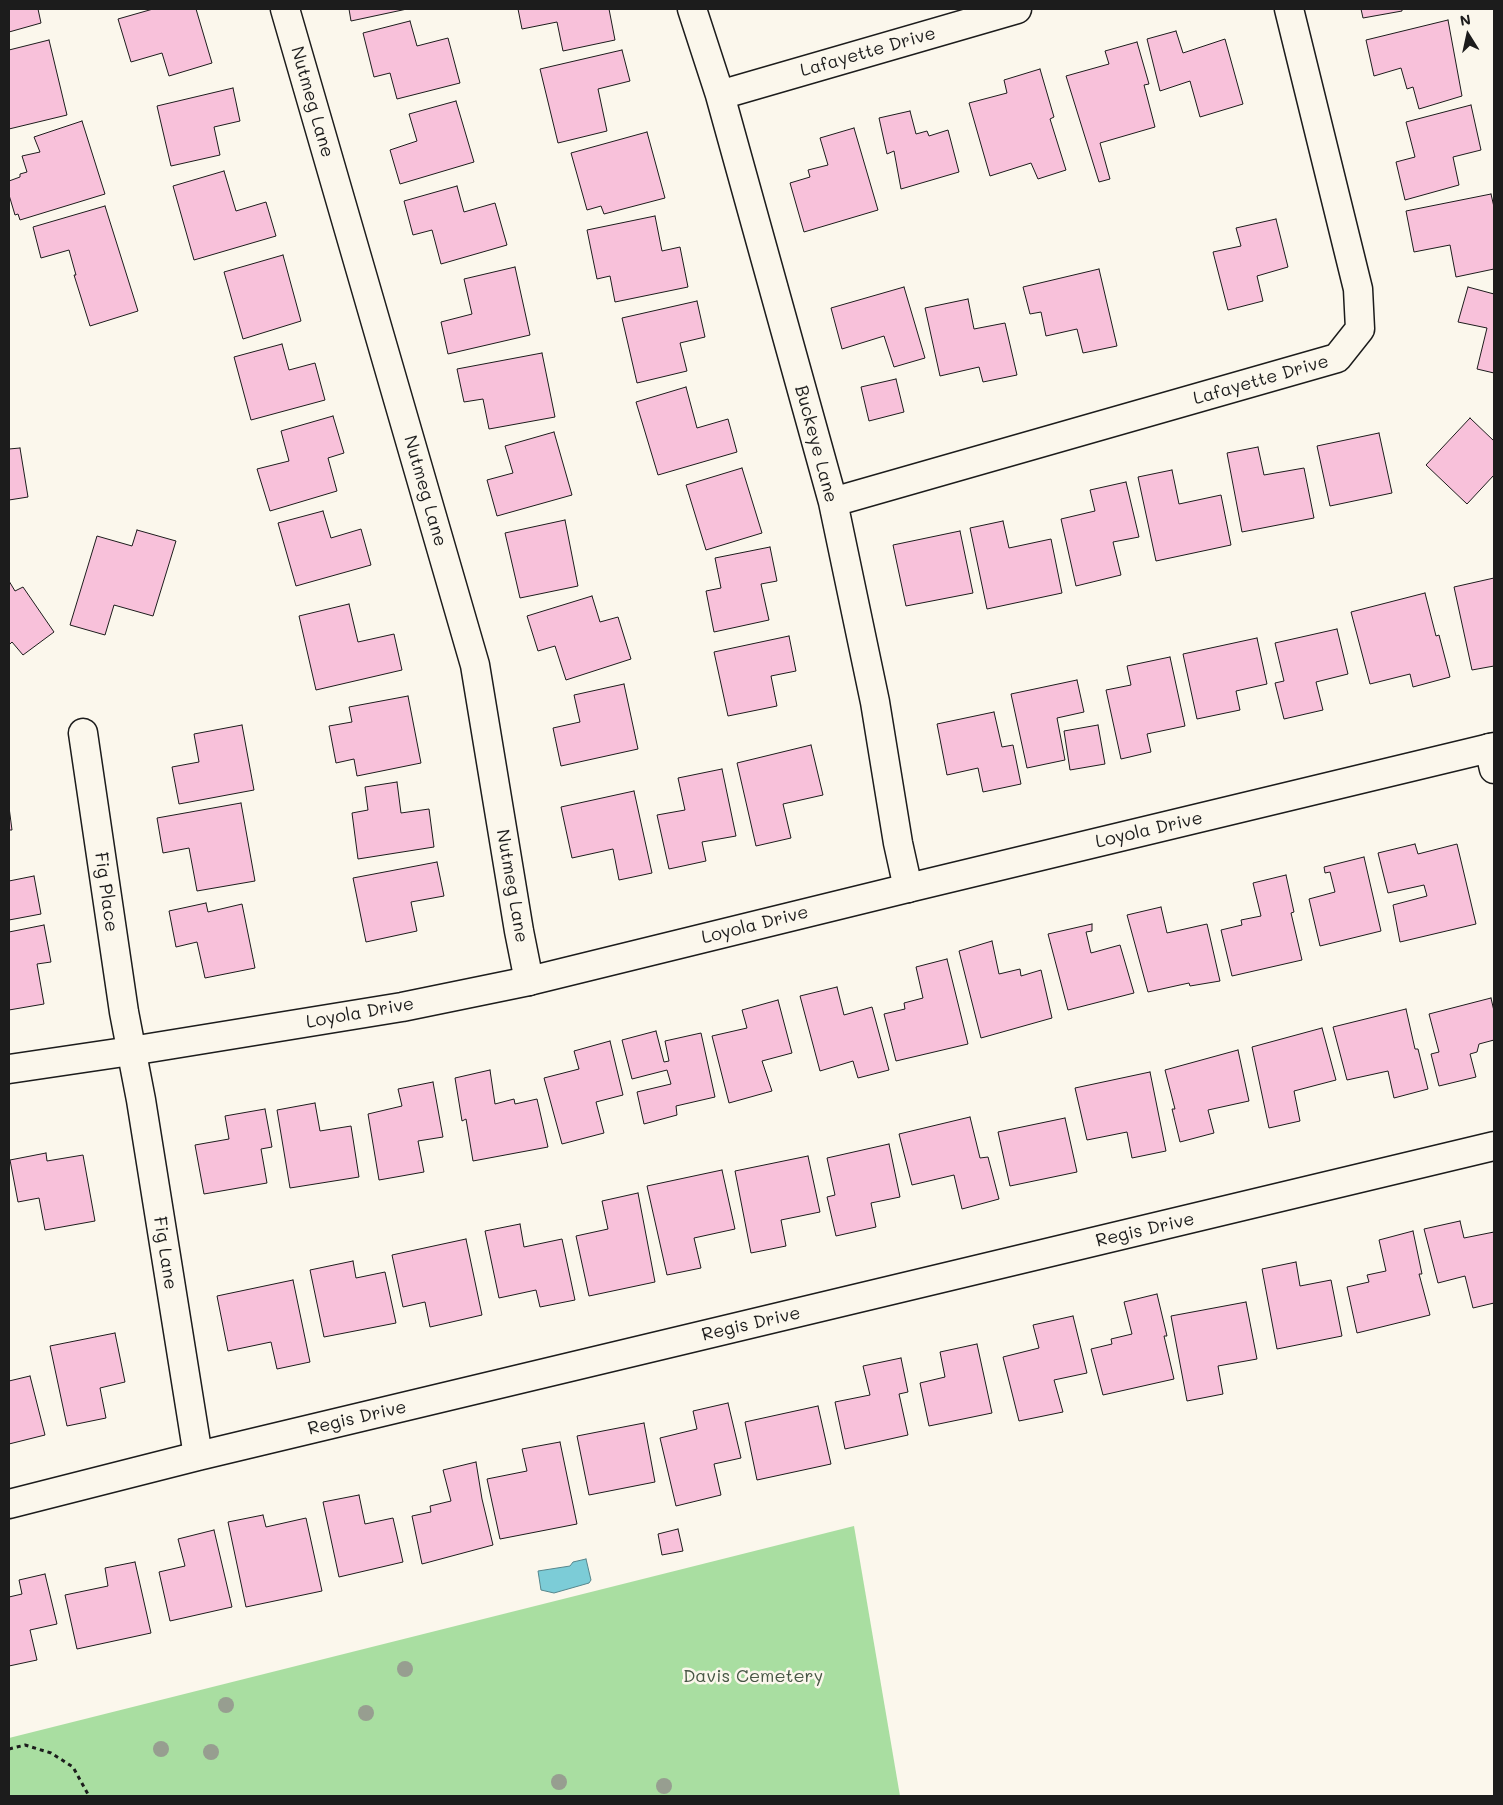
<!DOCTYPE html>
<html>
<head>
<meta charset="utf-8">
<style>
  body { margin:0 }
  #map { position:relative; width:1503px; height:1805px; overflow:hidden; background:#fbf7ec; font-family:Mali,sans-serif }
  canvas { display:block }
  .frame { position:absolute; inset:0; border:10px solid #1c1c1c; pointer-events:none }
  .north { position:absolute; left:1443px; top:10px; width:50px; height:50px; -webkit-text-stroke:4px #fbf7ec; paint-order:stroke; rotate:350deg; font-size:14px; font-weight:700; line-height:20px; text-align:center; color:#1c1c1c }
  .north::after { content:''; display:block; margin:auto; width:18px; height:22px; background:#1c1c1c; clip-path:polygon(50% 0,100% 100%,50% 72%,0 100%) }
</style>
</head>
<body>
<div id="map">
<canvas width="1503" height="1805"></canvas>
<div class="frame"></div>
<div class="north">N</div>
</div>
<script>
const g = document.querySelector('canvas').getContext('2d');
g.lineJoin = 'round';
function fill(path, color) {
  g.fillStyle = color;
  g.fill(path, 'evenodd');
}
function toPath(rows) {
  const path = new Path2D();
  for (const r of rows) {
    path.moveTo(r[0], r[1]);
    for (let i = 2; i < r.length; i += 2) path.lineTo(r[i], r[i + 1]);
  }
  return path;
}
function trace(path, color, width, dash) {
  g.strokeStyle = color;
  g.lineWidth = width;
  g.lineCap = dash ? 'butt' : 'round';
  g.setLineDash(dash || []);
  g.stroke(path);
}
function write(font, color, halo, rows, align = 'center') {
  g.font = font + ' Mali,sans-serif';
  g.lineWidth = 5;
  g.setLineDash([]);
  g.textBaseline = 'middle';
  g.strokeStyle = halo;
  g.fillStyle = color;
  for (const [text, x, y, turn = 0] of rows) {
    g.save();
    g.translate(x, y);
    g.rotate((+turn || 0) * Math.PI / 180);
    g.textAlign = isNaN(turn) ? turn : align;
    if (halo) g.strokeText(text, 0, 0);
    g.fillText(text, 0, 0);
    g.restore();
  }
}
fill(toPath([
  [854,1526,900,1796,9,1796,9,1738]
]), '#a9dea1');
const water = toPath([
  [586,1559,591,1580,589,1583,554,1593,541,1590,538,1571,570,1566,573,1562,586,1559]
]);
fill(water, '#7cccd7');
trace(water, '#56868c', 1);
const building = toPath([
  [9,9,38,9,41,23,9,32,9,9],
  [153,9,196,9,212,63,169,76,162,53,131,62,118,19,153,9],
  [349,9,407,9,351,21,349,9],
  [518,9,609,9,615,40,563,51,557,22,522,29,518,9],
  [1361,9,1402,9,1402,11,1363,18,1361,9],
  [1448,20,1462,96,1419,109,1413,87,1407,89,1401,68,1374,76,1366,40,1448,20],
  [410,21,417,46,448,38,460,83,397,99,390,73,374,77,363,33,410,21],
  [1176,31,1183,53,1225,39,1243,104,1200,117,1190,81,1160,91,1147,39,1176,31],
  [49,40,67,115,9,129,9,50,49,40],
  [1137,42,1149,84,1144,85,1155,127,1100,143,1110,179,1099,182,1066,76,1109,64,1105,51,1137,42],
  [622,50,630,81,598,89,607,131,558,143,540,69,622,50],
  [1040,69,1054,117,1050,119,1066,170,1038,179,1031,163,990,176,969,103,1007,93,1004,80,1040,69],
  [233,88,240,121,214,127,220,155,171,166,157,106,233,88],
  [456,101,474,162,400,184,390,150,417,141,409,114,456,101],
  [1471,105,1481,150,1453,157,1459,185,1405,200,1396,162,1415,157,1406,122,1471,105],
  [910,111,916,134,927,131,929,136,948,130,959,172,901,189,894,151,887,154,879,118,910,111],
  [82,121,105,194,20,220,18,214,15,215,9,195,9,181,20,177,20,174,27,172,22,156,40,152,34,137,82,121],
  [854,128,878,210,804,232,790,183,810,177,808,170,828,165,820,138,854,128],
  [647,132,665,198,604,214,601,206,587,210,571,153,647,132],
  [224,171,236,211,266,202,276,236,194,260,173,186,224,171],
  [457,186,464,212,495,203,507,245,441,264,432,230,413,235,404,201,457,186],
  [1491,194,1494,207,1494,269,1456,277,1450,245,1414,252,1406,211,1491,194],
  [105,206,138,311,90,326,74,275,76,275,69,250,41,258,33,227,105,206],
  [655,216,662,251,680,247,688,287,615,302,610,276,597,279,587,230,655,216],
  [1276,219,1288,267,1257,276,1263,301,1228,310,1213,252,1241,246,1236,228,1276,219],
  [283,255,301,321,243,339,224,272,283,255],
  [515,267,530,335,448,354,441,322,472,314,464,279,515,267],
  [1099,269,1117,346,1083,353,1077,329,1046,336,1041,312,1030,314,1023,287,1099,269],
  [904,287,925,358,894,367,884,336,842,349,831,308,904,287],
  [1468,287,1494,294,1494,373,1477,369,1487,328,1458,322,1468,287],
  [968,299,974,329,1005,323,1017,375,983,382,979,367,940,376,925,308,968,299],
  [697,301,705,337,680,343,687,371,637,383,622,318,697,301],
  [282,344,289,370,315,363,325,400,251,420,234,357,282,344],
  [542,353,555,417,489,429,483,399,464,402,457,369,542,353],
  [896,379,904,412,869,421,861,387,896,379],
  [686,387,697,428,728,419,737,452,658,475,636,402,686,387],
  [333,416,344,453,328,458,337,491,270,511,257,469,289,461,281,431,333,416],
  [1470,418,1494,441,1494,475,1467,504,1426,465,1470,418],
  [554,432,572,495,497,516,487,480,513,473,505,446,554,432],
  [1379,433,1392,493,1330,506,1317,446,1379,433],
  [1258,447,1264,475,1304,468,1314,518,1242,532,1227,453,1258,447],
  [20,448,28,497,9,500,9,449,20,448],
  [742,468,762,533,706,550,686,485,742,468],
  [1172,470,1179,504,1221,495,1231,545,1156,561,1138,477,1172,470],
  [1126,482,1139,537,1113,542,1121,575,1076,586,1061,519,1095,511,1090,490,1126,482],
  [323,511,331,538,361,529,371,565,296,586,278,523,323,511],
  [565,520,578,586,520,598,505,533,565,520],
  [1003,521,1009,548,1051,539,1062,593,987,609,970,528,1003,521],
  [137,530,176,541,153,616,114,605,105,635,70,625,97,536,132,546,137,530],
  [960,531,973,593,906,606,893,545,960,531],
  [770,547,777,581,761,584,769,620,714,632,706,591,721,588,715,558,770,547],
  [1494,578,1494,666,1472,670,1454,587,1494,578],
  [9,581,15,591,23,587,54,632,23,655,12,642,9,645,9,581],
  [1425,593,1436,636,1439,635,1450,677,1413,687,1410,674,1370,684,1351,612,1425,593],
  [592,596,600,622,618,617,631,659,566,680,555,646,538,651,527,616,592,596],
  [349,604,358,642,394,634,402,670,316,690,299,616,349,604],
  [1337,629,1348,674,1316,682,1323,710,1284,719,1275,683,1284,681,1275,643,1337,629],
  [789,636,796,671,771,676,777,706,728,716,714,652,789,636],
  [1257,638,1267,684,1236,691,1240,710,1197,719,1183,654,1257,638],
  [1170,657,1185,726,1147,734,1151,752,1121,759,1106,690,1131,685,1127,666,1170,657],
  [1077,680,1084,712,1057,718,1065,760,1027,768,1011,694,1077,680],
  [624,684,638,749,561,766,553,728,580,722,574,695,624,684],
  [408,696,421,763,357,776,354,759,336,763,329,726,352,722,349,707,408,696],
  [994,712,1002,747,1013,745,1021,784,983,792,978,768,947,775,937,724,994,712],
  [242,725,254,790,179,804,172,767,199,762,194,734,242,725],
  [1098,725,1105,764,1070,770,1064,731,1098,725],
  [811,745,823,795,783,804,791,838,756,846,737,763,811,745],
  [722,769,736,836,702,842,706,861,669,869,657,815,685,810,678,778,722,769],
  [397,782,401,813,429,809,434,847,358,859,352,813,368,810,365,787,397,782],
  [634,791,652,873,619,880,613,849,572,858,561,807,634,791],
  [241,803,255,881,197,891,189,848,163,853,157,818,241,803],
  [9,807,12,830,9,830,9,807],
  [1415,844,1418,854,1457,844,1476,924,1400,942,1393,905,1427,896,1424,885,1388,893,1378,853,1415,844],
  [1364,857,1381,931,1320,946,1309,899,1335,892,1330,872,1325,873,1324,867,1364,857],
  [437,862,444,896,411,902,417,931,366,942,353,878,437,862],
  [1286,875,1294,912,1291,913,1302,960,1232,976,1221,930,1242,925,1241,920,1261,916,1253,883,1286,875],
  [34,876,41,914,9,920,9,881,34,876],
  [206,903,208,912,242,904,255,968,205,978,197,942,176,947,169,911,206,903],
  [1161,907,1167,933,1207,924,1220,981,1190,986,1189,983,1148,992,1127,915,1161,907],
  [1092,924,1092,931,1086,932,1091,953,1120,945,1134,993,1068,1010,1048,934,1092,924],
  [44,925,51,962,37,964,44,1004,9,1010,9,932,44,925],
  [992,941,999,974,1020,969,1021,976,1041,970,1052,1018,981,1038,959,951,992,941],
  [947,959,968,1044,896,1061,884,1014,905,1009,904,1003,923,998,916,967,947,959],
  [837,987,844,1015,872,1007,889,1070,858,1078,853,1061,820,1071,800,996,837,987],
  [1491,998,1494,1011,1494,1040,1479,1044,1477,1052,1470,1054,1476,1077,1439,1086,1431,1054,1439,1052,1429,1014,1491,998],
  [778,1000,792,1053,762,1061,772,1091,729,1103,712,1036,747,1028,742,1010,778,1000],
  [1406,1009,1415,1049,1418,1049,1428,1089,1394,1098,1388,1071,1347,1080,1333,1027,1406,1009],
  [1322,1028,1336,1080,1294,1091,1300,1121,1269,1128,1252,1047,1322,1028],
  [656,1031,664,1062,669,1061,665,1041,701,1033,715,1097,676,1106,677,1115,644,1124,637,1092,671,1084,667,1070,632,1079,622,1040,656,1031],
  [610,1041,623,1095,596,1102,604,1133,562,1144,544,1078,579,1069,574,1051,610,1041],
  [1238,1050,1249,1101,1208,1110,1214,1133,1180,1142,1172,1109,1175,1109,1165,1070,1238,1050],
  [490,1070,495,1104,514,1099,515,1104,537,1099,548,1147,473,1161,466,1119,462,1121,455,1078,490,1070],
  [1150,1072,1166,1151,1132,1158,1127,1132,1087,1140,1075,1088,1150,1072],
  [433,1082,443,1137,418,1141,424,1172,379,1180,368,1114,402,1106,398,1089,433,1082],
  [315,1103,320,1131,351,1126,359,1177,290,1188,277,1110,315,1103],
  [265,1109,272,1147,261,1149,267,1183,204,1194,195,1145,229,1139,225,1116,265,1109],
  [970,1117,980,1158,988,1157,999,1199,962,1209,954,1175,912,1185,899,1134,970,1117],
  [1065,1118,1077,1172,1010,1186,998,1132,1065,1118],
  [889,1144,900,1197,871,1203,876,1227,836,1236,827,1197,835,1195,827,1158,889,1144],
  [46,1153,47,1161,83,1155,95,1221,45,1230,39,1198,18,1202,10,1160,46,1153],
  [808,1156,820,1212,781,1220,786,1246,751,1253,735,1171,808,1156],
  [722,1170,735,1229,694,1238,701,1268,667,1275,647,1186,722,1170],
  [638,1193,655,1282,589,1296,576,1236,608,1229,602,1201,638,1193],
  [1460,1221,1464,1238,1494,1232,1494,1303,1473,1308,1465,1276,1438,1283,1424,1229,1460,1221],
  [520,1224,524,1247,562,1239,575,1300,540,1307,536,1290,499,1298,485,1231,520,1224],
  [1413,1231,1422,1274,1419,1274,1430,1315,1357,1333,1347,1287,1369,1282,1367,1275,1386,1271,1379,1240,1413,1231],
  [466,1239,482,1315,430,1327,425,1302,403,1307,392,1255,466,1239],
  [353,1261,356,1278,385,1272,396,1323,324,1337,310,1270,353,1261],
  [1296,1262,1300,1286,1331,1280,1342,1336,1277,1349,1262,1269,1296,1262],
  [293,1280,310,1362,277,1369,271,1342,228,1351,217,1296,293,1280],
  [1157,1294,1167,1336,1164,1336,1174,1379,1103,1395,1091,1349,1112,1344,1111,1339,1132,1334,1124,1302,1157,1294],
  [1246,1302,1257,1359,1218,1366,1223,1394,1187,1401,1171,1316,1246,1302],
  [1073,1316,1087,1373,1054,1380,1063,1412,1019,1421,1003,1357,1039,1348,1033,1325,1073,1316],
  [115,1333,125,1382,100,1388,106,1418,67,1426,50,1346,115,1333],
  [977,1344,992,1413,929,1426,920,1383,945,1377,940,1352,977,1344],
  [901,1358,908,1392,899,1394,908,1435,845,1449,835,1402,870,1395,863,1366,901,1358],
  [30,1376,45,1435,9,1444,9,1381,30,1376],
  [728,1403,741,1458,714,1464,721,1495,676,1506,660,1438,697,1429,693,1411,728,1403],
  [818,1406,831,1464,757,1480,745,1422,818,1406],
  [644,1423,655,1482,589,1495,577,1436,644,1423],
  [560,1442,577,1524,500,1539,487,1479,527,1471,522,1449,560,1442],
  [476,1462,482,1499,493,1545,422,1564,412,1516,431,1512,430,1506,451,1501,443,1470,476,1462],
  [359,1495,365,1524,393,1518,403,1562,339,1577,323,1502,359,1495],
  [263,1515,266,1527,306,1518,322,1591,246,1607,228,1522,263,1515],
  [678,1529,683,1551,662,1555,658,1534,678,1529],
  [214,1530,232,1607,170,1621,159,1572,185,1566,178,1539,214,1530],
  [135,1562,151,1633,77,1649,65,1595,108,1586,105,1568,135,1562],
  [45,1574,57,1624,30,1630,37,1660,9,1666,9,1597,22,1594,19,1580,45,1574]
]);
fill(building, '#f8c1da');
trace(building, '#1c1c1c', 1);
const minor = toPath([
  [285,9,475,665,519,931,529,981],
  [692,9,720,95,833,502,875,702,898,843,908,888],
  [720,95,1017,9],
  [833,502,1337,358,1360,329,1358,289,1289,9],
  [83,733,124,1012,141,1100,198,1456],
  [1489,748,1494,769],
  [9,1504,198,1456,1494,1146]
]);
const tertiary = toPath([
  [9,1069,131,1051,402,1007,529,981,908,888,1494,747]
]);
trace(minor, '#1c1c1c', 31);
trace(tertiary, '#1c1c1c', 31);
trace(toPath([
  [9,1749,25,1745,51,1753,73,1767,89,1796]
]), '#1c1c1c', 3, [4, 4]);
trace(minor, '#fbf7ec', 28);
trace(tertiary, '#fbf7ec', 28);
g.fillStyle = '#979e90';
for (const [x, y] of [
  [405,1669],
  [226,1705],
  [366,1713],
  [161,1749],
  [211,1752],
  [559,1782],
  [664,1786]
]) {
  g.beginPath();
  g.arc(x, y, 8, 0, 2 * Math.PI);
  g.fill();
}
write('18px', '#1c1c1c', '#fbf7ec', [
  ["Lafayette Drive",868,52,-16],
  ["Nutmeg Lane",312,102,74],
  ["Lafayette Drive",1261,380,-16],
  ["Buckeye Lane",816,444,75],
  ["Nutmeg Lane",425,491,74],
  ["Loyola Drive",1149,830,-13],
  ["Nutmeg Lane",512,886,80],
  ["Fig Place",106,892,82],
  ["Loyola Drive",755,925,-14],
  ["Loyola Drive",360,1013,-10],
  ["Regis Drive",1145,1230,-13],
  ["Fig Lane",165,1253,81],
  ["Regis Drive",751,1324,-13],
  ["Regis Drive",357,1418,-13]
]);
write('18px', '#465644', '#fbf7ec', [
  ["Davis Cemetery",753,1676]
]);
</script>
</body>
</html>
